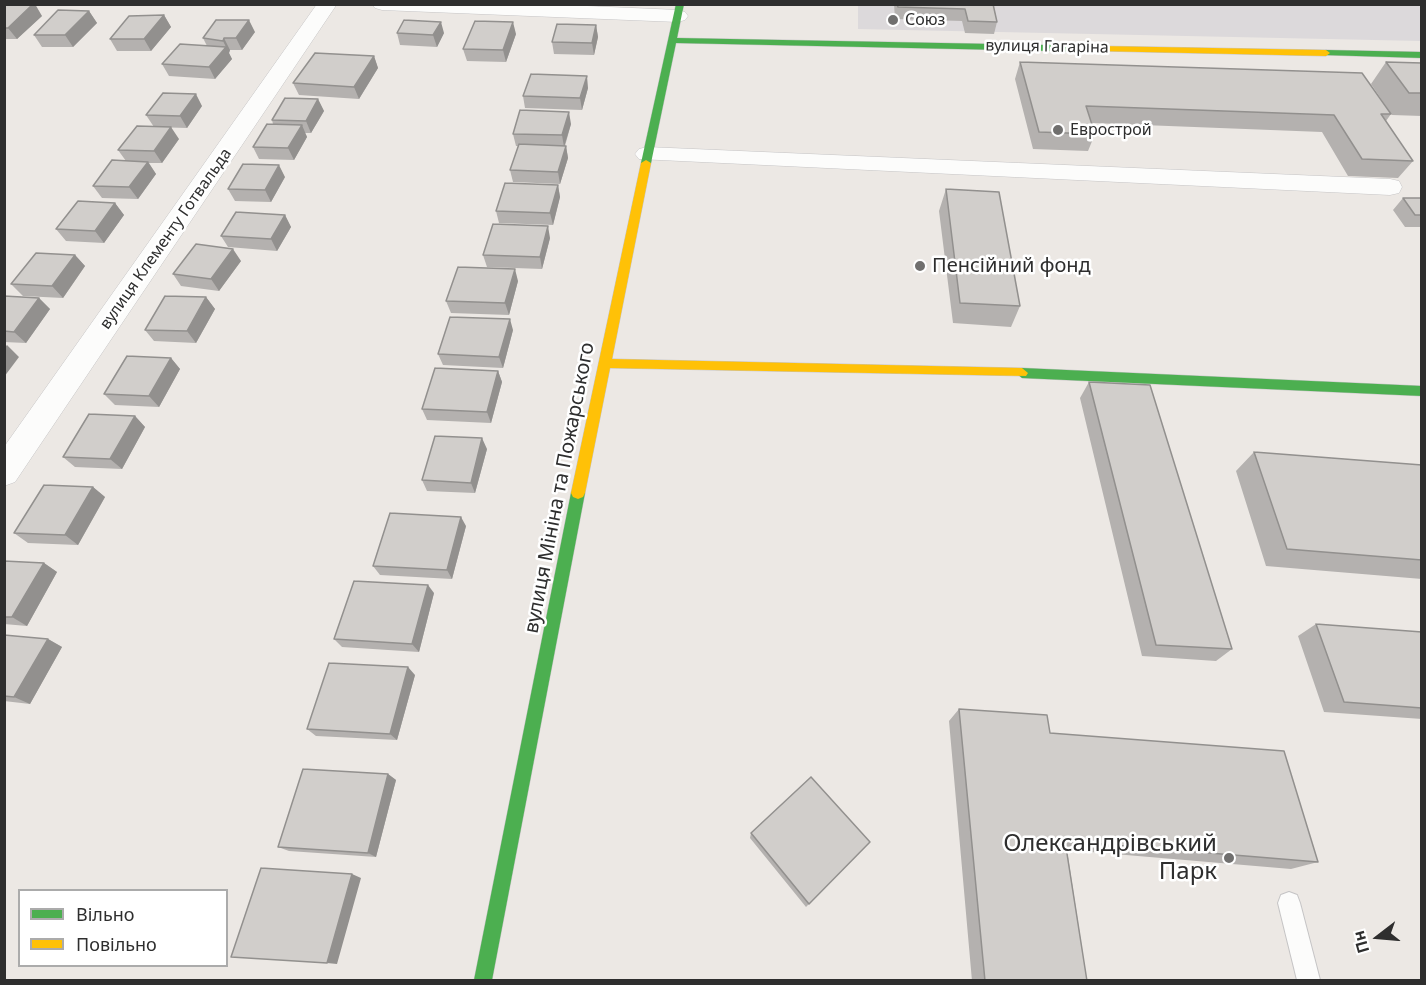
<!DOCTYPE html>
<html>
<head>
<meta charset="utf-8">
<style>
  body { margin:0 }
  #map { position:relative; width:1426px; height:985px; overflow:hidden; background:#ece8e4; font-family:"Noto Sans",sans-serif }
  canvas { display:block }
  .frame { position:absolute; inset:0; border:6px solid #2e2e2e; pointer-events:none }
  .legend { position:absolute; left:18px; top:889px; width:210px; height:78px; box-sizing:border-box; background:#fff; border:2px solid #ababab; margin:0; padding:8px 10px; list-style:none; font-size:18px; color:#2e2e2e }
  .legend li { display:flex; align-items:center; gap:12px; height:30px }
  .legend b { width:30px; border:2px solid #ababab }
  .north { position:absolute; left:1348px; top:907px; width:60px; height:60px; -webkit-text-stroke:4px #fff; paint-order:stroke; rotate:254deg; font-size:16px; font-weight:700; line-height:24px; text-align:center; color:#2e2e2e }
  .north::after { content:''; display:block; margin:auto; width:21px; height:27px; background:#2e2e2e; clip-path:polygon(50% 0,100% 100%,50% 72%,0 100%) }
</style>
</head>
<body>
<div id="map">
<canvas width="1426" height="985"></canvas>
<div class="frame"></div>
<ul class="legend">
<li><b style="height:8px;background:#4caf50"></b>Вільно</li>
<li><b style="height:8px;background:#ffc107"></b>Повільно</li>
</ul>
<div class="north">Пн</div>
</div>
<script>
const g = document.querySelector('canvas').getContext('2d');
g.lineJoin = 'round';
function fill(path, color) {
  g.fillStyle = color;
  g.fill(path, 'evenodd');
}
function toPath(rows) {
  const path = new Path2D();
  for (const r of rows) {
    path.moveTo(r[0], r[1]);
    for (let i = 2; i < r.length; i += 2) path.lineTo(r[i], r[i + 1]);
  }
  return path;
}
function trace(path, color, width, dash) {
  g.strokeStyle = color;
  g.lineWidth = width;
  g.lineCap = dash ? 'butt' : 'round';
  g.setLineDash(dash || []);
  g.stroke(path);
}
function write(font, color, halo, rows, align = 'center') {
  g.font = font + ' "Noto Sans",sans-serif';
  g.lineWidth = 5;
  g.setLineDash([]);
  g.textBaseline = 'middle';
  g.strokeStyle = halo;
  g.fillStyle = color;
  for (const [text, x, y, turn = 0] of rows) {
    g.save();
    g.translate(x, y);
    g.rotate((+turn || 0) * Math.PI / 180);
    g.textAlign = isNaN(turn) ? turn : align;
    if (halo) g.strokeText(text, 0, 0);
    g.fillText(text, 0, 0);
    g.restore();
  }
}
fill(toPath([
  [858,5,1421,5,1421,41,858,29]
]), '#dcd9db');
const lane = toPath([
  [1289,892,1297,895,1300,903,1320,980,1297,980,1278,903,1281,895,1289,892]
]);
const street = toPath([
  [317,4,337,4,15,482,4,486,4,447,317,4],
  [372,4,542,4,678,10,685,12,688,16,685,20,678,22,382,10,375,8,372,4],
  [647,147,1390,179,1399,181,1402,187,1399,193,1390,195,639,159,635,154,639,149,647,147]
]);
const fast = toPath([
  [676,4,684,4,677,38,1099,46,1103,49,1099,52,676,43,651,163,646,166,641,163,676,4],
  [1326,50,1422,52,1422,58,1323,55,1322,53,1326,50],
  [1022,368,1422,386,1422,396,1022,378,1016,373,1022,368],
  [578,487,583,489,585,493,492,980,474,980,571,493,573,489,578,487]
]);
const slow = toPath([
  [1099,46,1326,50,1330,53,1326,56,1096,51,1096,47,1099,46],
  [646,160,651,163,612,359,1022,368,1028,373,1026,376,610,368,585,493,583,497,578,499,573,497,571,493,641,163,646,160]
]);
trace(lane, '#c5c4c5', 2);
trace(street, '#c5c4c5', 1);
trace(fast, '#c5c4c5', 1);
trace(slow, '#c5c4c5', 1);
fill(lane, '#fcfcfb');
fill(street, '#fcfcfb');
fill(fast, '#4caf50');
fill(slow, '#ffc107');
fill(toPath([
  [4,4,42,16,17,39,4,39],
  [894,4,993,4,997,22,994,34,965,33,962,21,895,19],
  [89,11,97,23,73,47,42,47,34,35],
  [164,15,171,27,151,51,117,51,110,39],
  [596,25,598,37,594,55,554,54,552,42],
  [255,32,242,50,230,50,229,53,232,59,215,79,169,76,162,64,207,46,203,38],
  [397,33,444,33,437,47,400,45],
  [516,34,506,62,467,61,463,49],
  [374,56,378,68,359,99,299,95,293,83],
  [1020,62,1391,114,1386,121,1413,161,1398,178,1348,176,1322,132,1092,123,1095,134,1088,151,1033,149,1015,79],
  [1386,62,1422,63,1422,116,1392,115,1371,84],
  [588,88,582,110,525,108,523,96],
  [318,99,324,111,311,133,305,133,307,137,294,160,259,159,253,147,273,124,272,120],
  [202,106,187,128,154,127,146,115],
  [571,124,565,146,566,146,568,158,560,184,513,182,510,170,518,146,516,146,513,134],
  [179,139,162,163,149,163,156,174,138,199,102,198,93,186,126,161,118,150],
  [285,177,271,202,235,201,228,189],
  [558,185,560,197,553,225,499,223,496,211],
  [946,189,1020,306,1011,327,953,323,939,211],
  [1403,198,1422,198,1422,227,1405,227,1393,210],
  [115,203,124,215,104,243,66,241,56,229],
  [285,215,291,227,277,251,228,247,221,236],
  [550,238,542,269,487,267,483,255],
  [75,255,85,266,63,298,23,296,11,284],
  [241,261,219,291,181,286,173,274],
  [518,281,509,315,451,313,446,301],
  [4,296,39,298,50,309,26,343,4,342],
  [206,297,215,309,196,343,154,341,145,330],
  [513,330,503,368,443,365,438,354],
  [171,358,180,369,159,407,115,405,104,394],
  [498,371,502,382,491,423,427,420,422,409],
  [1089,382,1232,649,1216,661,1142,656,1080,398],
  [135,416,145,427,122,469,75,467,63,457],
  [487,449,475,493,427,491,422,480],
  [1254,452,1422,465,1422,579,1266,566,1236,471],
  [93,487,105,497,78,545,28,543,14,533],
  [466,526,452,579,380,575,373,566],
  [4,561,44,563,57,572,27,626,4,624],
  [434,593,419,652,342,647,334,639],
  [1316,624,1422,632,1422,719,1324,712,1298,636],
  [4,635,48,639,62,647,30,704,4,701],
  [415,675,397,740,316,736,307,729],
  [959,709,1050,733,1318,862,1291,869,1067,850,1087,981,972,981,949,721],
  [388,774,396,780,376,857,289,851,278,847],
  [751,833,870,842,806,907,750,838]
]), '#b4b1af');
fill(toPath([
  [33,4,35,4,42,16,17,39,8,28],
  [89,11,97,23,73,47,65,35],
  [164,15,171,27,151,51,144,39],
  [249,20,255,32,242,50,236,38],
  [441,22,444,33,437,47,433,35],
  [513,22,516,34,506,62,503,50],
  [596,25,598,37,594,55,592,43],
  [224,38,230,50,229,53,223,41],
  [226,47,232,59,215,79,209,67],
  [374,56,378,68,359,99,354,87],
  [587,76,588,88,582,110,580,98],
  [196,94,202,106,187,128,180,116],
  [318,99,324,111,311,133,306,121],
  [569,112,571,124,564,147,562,135],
  [302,125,307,137,294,160,288,148],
  [171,127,179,139,162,163,154,151],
  [566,146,568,158,560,184,558,172],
  [148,162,156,174,138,199,129,187],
  [279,165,285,177,271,202,265,190],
  [558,185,560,197,553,225,550,213],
  [115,203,124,215,104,243,95,231],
  [285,215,291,227,277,251,271,239],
  [548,226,550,238,542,269,540,257],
  [233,249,241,261,219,291,211,279],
  [75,255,85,266,63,298,52,286],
  [515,269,518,281,509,315,505,303],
  [206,297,215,309,196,343,187,331],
  [39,298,50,309,26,343,14,332],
  [510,319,513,330,503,368,499,357],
  [7,345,19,357,4,377,4,348],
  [171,358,180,369,159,407,149,396],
  [498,371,502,382,491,423,487,412],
  [135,416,145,427,122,469,110,459],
  [482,438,487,449,475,493,471,483],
  [93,487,105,497,78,545,65,535],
  [461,517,466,526,452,579,447,570],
  [44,563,57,572,27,626,12,617],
  [428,585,434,593,419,652,412,644],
  [48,639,62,647,30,704,14,697],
  [408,667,415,675,397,740,390,734],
  [388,774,396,780,376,857,368,853],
  [352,874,361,878,337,964,327,963]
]), '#92908e');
const building = toPath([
  [4,4,33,4,8,28,4,28,4,4],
  [897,4,993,4,997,22,968,21,965,9,898,7,897,4],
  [58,10,89,11,65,35,34,35,58,10],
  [164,15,144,39,110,39,129,16,164,15],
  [216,20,249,20,236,38,224,38,223,41,203,38,216,20],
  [404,20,441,22,433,35,397,33,404,20],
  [475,21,513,22,503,50,463,49,475,21],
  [557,24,596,25,592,43,552,42,557,24],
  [180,44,226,47,209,67,162,64,180,44],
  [315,53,374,56,354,87,293,83,315,53],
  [1020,62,1362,73,1391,114,1381,114,1413,161,1362,159,1334,115,1086,106,1095,134,1039,132,1020,62],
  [1386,62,1422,63,1422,93,1409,93,1386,62],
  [531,74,587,76,580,98,523,96,531,74],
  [163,93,196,94,180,116,146,115,163,93],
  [285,98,318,99,306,121,272,120,285,98],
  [520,110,569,112,562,135,513,134,520,110],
  [267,124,302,125,288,148,253,147,267,124],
  [137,126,171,127,154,151,118,150,137,126],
  [519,144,566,146,558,172,510,170,519,144],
  [112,160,148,162,129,187,93,186,112,160],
  [243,164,279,165,265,190,228,189,243,164],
  [505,183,558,185,550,213,496,211,505,183],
  [946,189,999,192,1020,306,960,303,946,189],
  [1403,198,1422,198,1422,215,1415,215,1403,198],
  [78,201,115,203,95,231,56,229,78,201],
  [236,212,285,215,271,239,221,236,236,212],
  [493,224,548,226,540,257,483,255,493,224],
  [196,244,233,249,211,279,173,274,196,244],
  [36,253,75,255,52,286,11,284,36,253],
  [458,267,515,269,505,303,446,301,458,267],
  [4,296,39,298,14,332,4,331,4,296],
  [165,296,206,297,187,331,145,330,165,296],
  [450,317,510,319,499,357,438,354,450,317],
  [127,356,171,358,149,396,104,394,127,356],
  [435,368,498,371,487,412,422,409,435,368],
  [1089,382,1150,385,1232,649,1156,645,1089,382],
  [89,414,135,416,110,459,63,457,89,414],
  [435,436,482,438,471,483,422,480,435,436],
  [1254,452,1422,465,1422,560,1287,549,1254,452],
  [44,485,93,487,65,535,14,533,44,485],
  [390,513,461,517,447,570,373,566,390,513],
  [4,561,44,563,12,617,4,617,4,561],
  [354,581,428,585,412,644,334,639,354,581],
  [1316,624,1422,632,1422,708,1344,702,1316,624],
  [4,635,48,639,14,697,4,696,4,635],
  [329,663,408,667,390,734,307,729,329,663],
  [959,709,1047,715,1050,733,1284,751,1318,862,1065,841,1087,981,985,981,959,709],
  [303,769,388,774,368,853,278,847,303,769],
  [811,777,870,842,809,904,751,833,811,777],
  [261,868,352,874,327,963,231,957,261,868]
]);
fill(building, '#d1cecb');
trace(building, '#92908e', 1.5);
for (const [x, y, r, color] of [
  [893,20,6,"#706f6e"],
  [1058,130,6,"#706f6e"],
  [920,266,6,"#706f6e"],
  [1229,858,6,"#706f6e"]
]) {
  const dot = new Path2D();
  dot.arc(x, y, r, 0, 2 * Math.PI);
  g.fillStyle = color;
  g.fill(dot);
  trace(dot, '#fff', 2);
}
write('16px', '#2e2e2e', '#fff', [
  ["Союз",905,20],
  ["Еврострой",1070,130]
], 'left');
write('16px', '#2e2e2e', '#fff', [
  ["вулиця Гагаріна",1047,47,1],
  ["вулиця Клементу Готвальда",166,239,-55]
]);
write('20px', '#2e2e2e', '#fff', [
  ["Пенсійний фонд",932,266]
], 'left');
write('20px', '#2e2e2e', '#fff', [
  ["вулиця Мініна та Пожарського",560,488,-79]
]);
write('24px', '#2e2e2e', '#fff', [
  ["Олександрівський",1217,844],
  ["Парк",1217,872]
], 'right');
</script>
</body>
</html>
